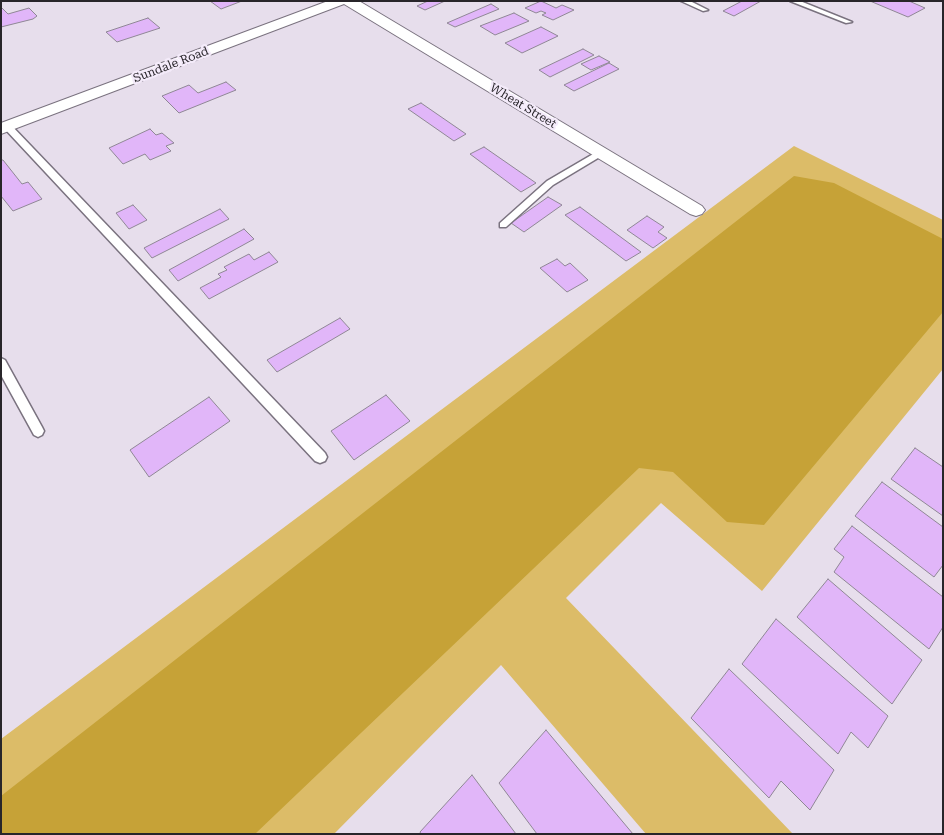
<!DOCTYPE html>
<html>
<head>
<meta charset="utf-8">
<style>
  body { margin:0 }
  #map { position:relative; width:944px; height:835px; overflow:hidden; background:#e7deec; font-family:"Roboto Serif",serif }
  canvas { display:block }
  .frame { position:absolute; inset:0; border:2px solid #28252a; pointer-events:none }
</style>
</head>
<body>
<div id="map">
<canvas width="944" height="835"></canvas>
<div class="frame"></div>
</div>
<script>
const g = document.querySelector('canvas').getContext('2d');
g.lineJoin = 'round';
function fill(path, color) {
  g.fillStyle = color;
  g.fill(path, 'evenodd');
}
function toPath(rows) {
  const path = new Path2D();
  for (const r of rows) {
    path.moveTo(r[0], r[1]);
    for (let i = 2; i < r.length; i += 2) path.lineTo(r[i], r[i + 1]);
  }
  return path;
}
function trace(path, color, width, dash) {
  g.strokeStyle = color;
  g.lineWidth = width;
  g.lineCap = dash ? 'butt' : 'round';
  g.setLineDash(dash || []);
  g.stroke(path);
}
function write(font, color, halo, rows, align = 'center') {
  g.font = font + ' "Roboto Serif",serif';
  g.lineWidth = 4.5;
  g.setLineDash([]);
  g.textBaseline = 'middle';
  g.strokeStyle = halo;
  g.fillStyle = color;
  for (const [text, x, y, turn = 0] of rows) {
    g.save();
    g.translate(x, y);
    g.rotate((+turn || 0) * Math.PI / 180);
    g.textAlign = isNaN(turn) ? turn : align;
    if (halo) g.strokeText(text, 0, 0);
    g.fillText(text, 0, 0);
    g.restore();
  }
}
fill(toPath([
  [794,146,943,220,943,369,762,591,661,503,566,598,793,834,646,834,501,665,334,834,1,834,1,739]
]), '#dcbc68');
fill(toPath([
  [794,176,834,183,943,239,943,312,764,525,727,522,673,472,639,468,255,834,1,834,1,796]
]), '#c6a237');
const building = toPath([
  [210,1,242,1,221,9,210,1],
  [428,1,445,1,425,10,417,6,428,1],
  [541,1,556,8,562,5,574,10,553,20,542,15,546,13,541,11,536,13,525,8,541,1],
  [742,1,761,1,734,16,723,11,742,1],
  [870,1,909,1,925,8,908,17,870,1],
  [491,4,499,9,455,27,447,23,491,4],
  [1,7,8,14,29,8,37,16,33,19,1,27,1,7],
  [514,13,529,21,495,35,480,26,514,13],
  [148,18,160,28,117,42,106,32,148,18],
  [541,27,558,36,522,53,505,43,541,27],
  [583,49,594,55,550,77,539,70,583,49],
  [599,56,610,62,591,70,581,64,599,56],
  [609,63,619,69,574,91,564,85,609,63],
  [226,82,236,90,179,113,162,96,189,85,198,93,226,82],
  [421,103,466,134,454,141,408,109,421,103],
  [150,129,156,135,162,133,174,143,166,146,171,151,150,160,145,154,123,164,109,148,150,129],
  [484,147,536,183,521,192,470,154,484,147],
  [1,160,3,160,22,184,28,182,42,199,13,211,1,196,1,160],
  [548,197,562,205,524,232,511,223,548,197],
  [133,205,147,220,129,229,116,213,133,205],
  [580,207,641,252,626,261,565,215,580,207],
  [220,209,229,219,152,258,144,248,220,209],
  [647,216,664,227,658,232,667,238,653,248,627,230,647,216],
  [244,229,254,239,178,281,169,270,244,229],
  [269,252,278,262,209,299,200,288,221,277,218,274,227,270,224,267,249,254,254,260,269,252],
  [557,259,565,266,570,263,588,280,567,292,540,268,557,259],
  [340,318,350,329,277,372,267,360,340,318],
  [386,395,410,421,354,460,331,431,386,395],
  [209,397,230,421,149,477,130,450,209,397],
  [915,448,943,467,943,516,891,479,915,448],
  [882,482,943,527,943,565,934,577,855,516,882,482],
  [852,526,943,597,943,627,929,649,834,572,844,557,834,549,852,526],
  [828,579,922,660,892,704,797,617,828,579],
  [776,619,888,716,868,748,851,732,838,754,742,664,776,619],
  [729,669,834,770,810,810,781,781,769,798,691,718,729,669],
  [546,730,633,834,537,834,499,783,546,730],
  [472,775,516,834,421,834,420,832,472,775]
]);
fill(building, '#e1b6f9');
trace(building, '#8f8795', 1);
const lane = toPath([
  [681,1,690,1,708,10,703,11,681,1],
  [790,1,800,1,852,22,846,23,790,1],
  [4,124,10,124,325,453,327,457,325,461,320,463,315,461,4,128,4,124],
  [600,150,603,151,603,155,553,185,506,227,500,227,500,223,547,181,600,150],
  [1,358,5,360,42,427,44,431,42,435,38,437,34,435,1,375,1,358]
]);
const street = toPath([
  [328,1,359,1,702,206,705,210,702,214,696,216,690,214,344,4,1,134,1,123,328,1]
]);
trace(lane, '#7a727f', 3);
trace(street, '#7a727f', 2);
fill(lane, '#fff');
fill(street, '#fff');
write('12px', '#28252a', '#f4ebfa', [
  ["Sundale Road",171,65,-21],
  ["Wheat Street",523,106,31]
]);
</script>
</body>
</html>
